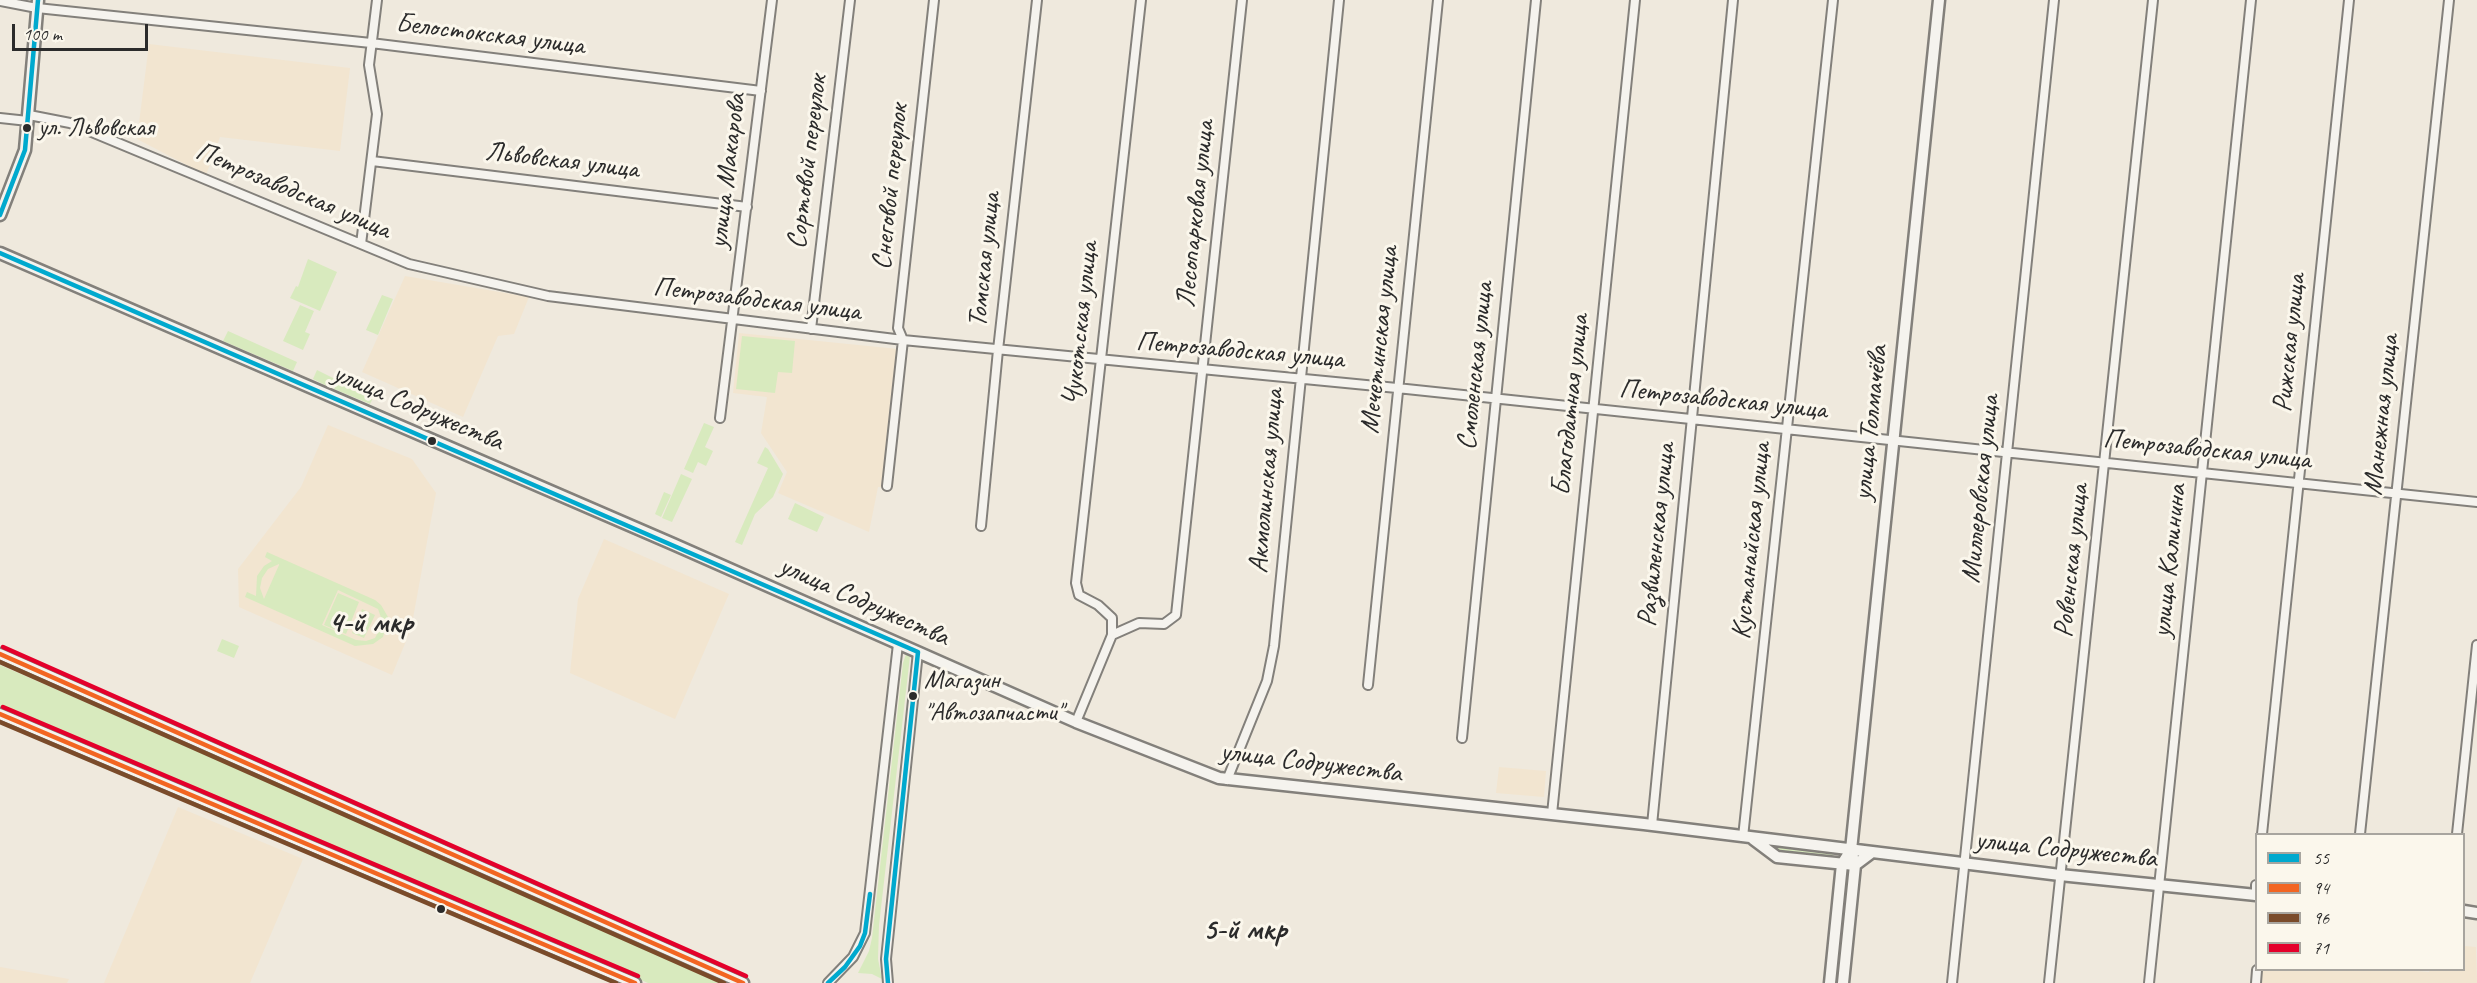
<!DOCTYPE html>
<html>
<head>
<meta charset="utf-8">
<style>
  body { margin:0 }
  #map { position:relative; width:2477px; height:983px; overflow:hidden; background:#efe9dd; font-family:Caveat,sans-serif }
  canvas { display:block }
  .legend { position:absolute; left:2255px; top:833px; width:210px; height:138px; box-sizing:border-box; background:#fbf7ec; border:2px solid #a8a59f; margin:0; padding:8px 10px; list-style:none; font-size:18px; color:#2b2b2b }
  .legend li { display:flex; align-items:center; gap:12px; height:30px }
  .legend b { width:30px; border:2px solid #a8a59f }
  .scale { position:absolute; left:12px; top:24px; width:136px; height:27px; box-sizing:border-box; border:3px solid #2b2b2b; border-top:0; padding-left:8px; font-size:18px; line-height:21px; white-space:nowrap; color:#2b2b2b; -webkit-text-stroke:4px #fbf7ec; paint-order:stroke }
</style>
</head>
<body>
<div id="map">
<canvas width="2477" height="983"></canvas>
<ul class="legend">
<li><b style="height:8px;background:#00a9ce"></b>55</li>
<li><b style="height:8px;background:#f26522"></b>94</li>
<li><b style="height:8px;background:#7a4b2a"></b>96</li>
<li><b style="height:8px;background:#e4002b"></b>71</li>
</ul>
<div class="scale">100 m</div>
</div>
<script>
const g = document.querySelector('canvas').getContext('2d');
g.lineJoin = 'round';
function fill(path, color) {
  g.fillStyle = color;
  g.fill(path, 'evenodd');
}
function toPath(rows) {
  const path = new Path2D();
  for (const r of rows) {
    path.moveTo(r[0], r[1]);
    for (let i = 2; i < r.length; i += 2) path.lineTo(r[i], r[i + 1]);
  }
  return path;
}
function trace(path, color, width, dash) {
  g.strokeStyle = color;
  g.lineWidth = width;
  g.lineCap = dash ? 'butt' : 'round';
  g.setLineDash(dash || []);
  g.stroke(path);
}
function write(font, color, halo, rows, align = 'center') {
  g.font = font + ' Caveat,sans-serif';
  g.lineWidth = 6;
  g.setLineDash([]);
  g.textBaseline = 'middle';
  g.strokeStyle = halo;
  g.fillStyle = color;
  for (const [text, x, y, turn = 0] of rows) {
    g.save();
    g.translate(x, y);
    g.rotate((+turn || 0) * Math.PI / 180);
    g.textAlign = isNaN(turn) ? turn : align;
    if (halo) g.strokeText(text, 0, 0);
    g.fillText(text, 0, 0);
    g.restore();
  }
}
fill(toPath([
  [149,44,350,68,340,151,220,137,206,175,137,139],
  [405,276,529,297,514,334,498,336,463,417,362,372],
  [739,333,898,349,883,487,878,487,869,532,778,493,787,472,761,433,767,397,733,393],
  [328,425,412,459,436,493,411,629,392,675,239,607,238,569,301,487],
  [604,539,729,594,675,719,570,673,578,599],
  [1499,767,1546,771,1544,797,1496,793],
  [178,807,303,859,250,983,104,983],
  [2464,946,2476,947,2477,983,2260,983,2261,970,2404,970,2429,972,2430,970,2464,970],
  [0,967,69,979,67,983,0,983]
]), '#f2e5d0');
fill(toPath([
  [308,259,337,272,320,311,290,298,296,286,298,287],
  [382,295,393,299,378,335,366,330],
  [300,305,314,311,305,332,310,334,303,350,283,341],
  [228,331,297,362,293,371,223,341],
  [742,336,795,341,792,373,778,372,775,393,736,389],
  [317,370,335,379,331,388,313,379],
  [338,380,374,396,370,404,334,389],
  [704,423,714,427,705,447,713,451,706,466,698,462,693,473,684,469],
  [765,447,768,449,783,474,773,497,755,514,742,545,735,542,768,468,757,463],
  [681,474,692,479,672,522,662,518],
  [664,492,671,495,661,517,655,514],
  [795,503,824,517,817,532,788,519],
  [267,552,375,600,381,605,388,617,383,637,373,644,355,646,245,597,247,592,256,596,257,576,264,566,272,561,265,557],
  [279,564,279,565,264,599,260,588,262,578,268,569],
  [338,590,378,609,383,623,375,638,366,641,356,640,322,625],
  [338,593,359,602,346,634,324,625],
  [362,609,375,615,364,638,352,633],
  [222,639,239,646,234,658,217,651],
  [906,654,910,656,909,665,879,925,878,959,882,979,872,974,858,973,869,951,872,938,903,663],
  [0,665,731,983,648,983,0,708],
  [1776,845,1830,852,1838,859,1785,855,1773,849],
  [1848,883,1838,983,1834,983,1844,884]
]), '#d8eabe');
const street = toPath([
  [0,1,37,8,371,43,761,91],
  [29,115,70,123,409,264,548,296,903,340,1397,388,2477,502],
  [0,118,28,121],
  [372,161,747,207],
  [361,244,377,114,369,65,377,0],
  [811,329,850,0],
  [720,418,772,0],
  [887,486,903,340,898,328,934,0],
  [981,526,998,350,1037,0],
  [1112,635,1139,623,1164,624,1176,615,1242,0],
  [1368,685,1438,0],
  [1076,722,1112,635,1112,618,1098,605,1079,595,1076,583,1141,0],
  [1462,738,1536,0],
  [1227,780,1267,681,1274,646,1339,0],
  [1552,814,1635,0],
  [1652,825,1733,0],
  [2262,834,2349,0],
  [2360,834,2449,0],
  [2457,834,2477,645],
  [1743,837,1833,0],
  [2256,885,2256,896],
  [828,983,853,957,865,933,898,644],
  [888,983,886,959,918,652],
  [1952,983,2054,0],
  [2049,983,2153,0],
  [2149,983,2251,0],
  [2256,983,2257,970]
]);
const secondary = toPath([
  [0,215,25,150,38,0],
  [0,253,673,544,1076,722,1219,778,1644,824,2060,875,2256,895],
  [0,654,743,983],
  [0,714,635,983],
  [1753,839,1777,857,1855,865,1871,853],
  [2464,911,2477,913],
  [1830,983,1842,864,1851,850],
  [1843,983,1855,865,1851,850,1939,0]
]);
trace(street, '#83807b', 12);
trace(secondary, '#83807b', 15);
trace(street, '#f5f3ee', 8);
trace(secondary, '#f5f3ee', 10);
trace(toPath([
  [0,215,25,150,38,0],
  [0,253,918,652,886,959,888,983],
  [828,983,845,967,860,946,865,933,870,894]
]), '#00a9ce', 4.5);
trace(toPath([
  [0,654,743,983],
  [0,714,635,983]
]), '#f26522', 4.5);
trace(toPath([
  [0,662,724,983],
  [0,722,616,983]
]), '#7a4b2a', 4.5);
trace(toPath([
  [3,647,746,976],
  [3,707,638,976]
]), '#e4002b', 4.5);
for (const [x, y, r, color] of [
  [27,128,5,"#2b2b2b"],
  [432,441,5,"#2b2b2b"],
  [913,696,5,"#2b2b2b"],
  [441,909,5,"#2b2b2b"]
]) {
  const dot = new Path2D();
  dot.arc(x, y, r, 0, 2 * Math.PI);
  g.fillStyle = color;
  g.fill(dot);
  trace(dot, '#fbf7ec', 2);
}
write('26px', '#2b2b2b', '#fbf7ec', [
  ["ул. Львовская",38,128],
  ["Магазин",924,681],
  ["\"Автозапчасти\"",924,713]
], 'left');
write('28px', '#2b2b2b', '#fbf7ec', [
  ["Белостокская улица",490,35,7],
  ["Львовская улица",562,161,7],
  ["Сортовой переулок",808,162,-83],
  ["улица Макарова",728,171,-83],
  ["Снеговой переулок",891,187,-84],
  ["Петрозаводская улица",293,191,23],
  ["Лесопарковая улица",1196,214,-84],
  ["Томская улица",985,260,-84],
  ["Петрозаводская улица",757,300,7],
  ["Чукотская улица",1081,324,-84],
  ["Мечетинская улица",1380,340,-84],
  ["Рижская улица",2290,343,-84],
  ["Петрозаводская улица",1240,351,5],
  ["Смоленская улица",1476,366,-84],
  ["Петрозаводская улица",1723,400,6],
  ["Благодатная улица",1571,405,-84],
  ["улица Содружества",418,408,23],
  ["Манежная улица",2382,415,-84],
  ["улица Толмачёва",1871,423,-84],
  ["Петрозаводская улица",2207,450,6],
  ["Акмолинская улица",1267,481,-85],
  ["Миллеровская улица",1981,489,-84],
  ["Развиленская улица",1657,535,-84],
  ["Кустанайская улица",1752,541,-84],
  ["Ровенская улица",2072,561,-84],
  ["улица Калинина",2170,561,-84],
  ["улица Содружества",864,602,24],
  ["улица Содружества",1311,763,7],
  ["улица Содружества",2066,850,6]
]);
write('bold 30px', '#2b2b2b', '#fbf7ec', [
  ["4-й мкр",371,624],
  ["5-й мкр",1245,931]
]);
</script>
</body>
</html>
